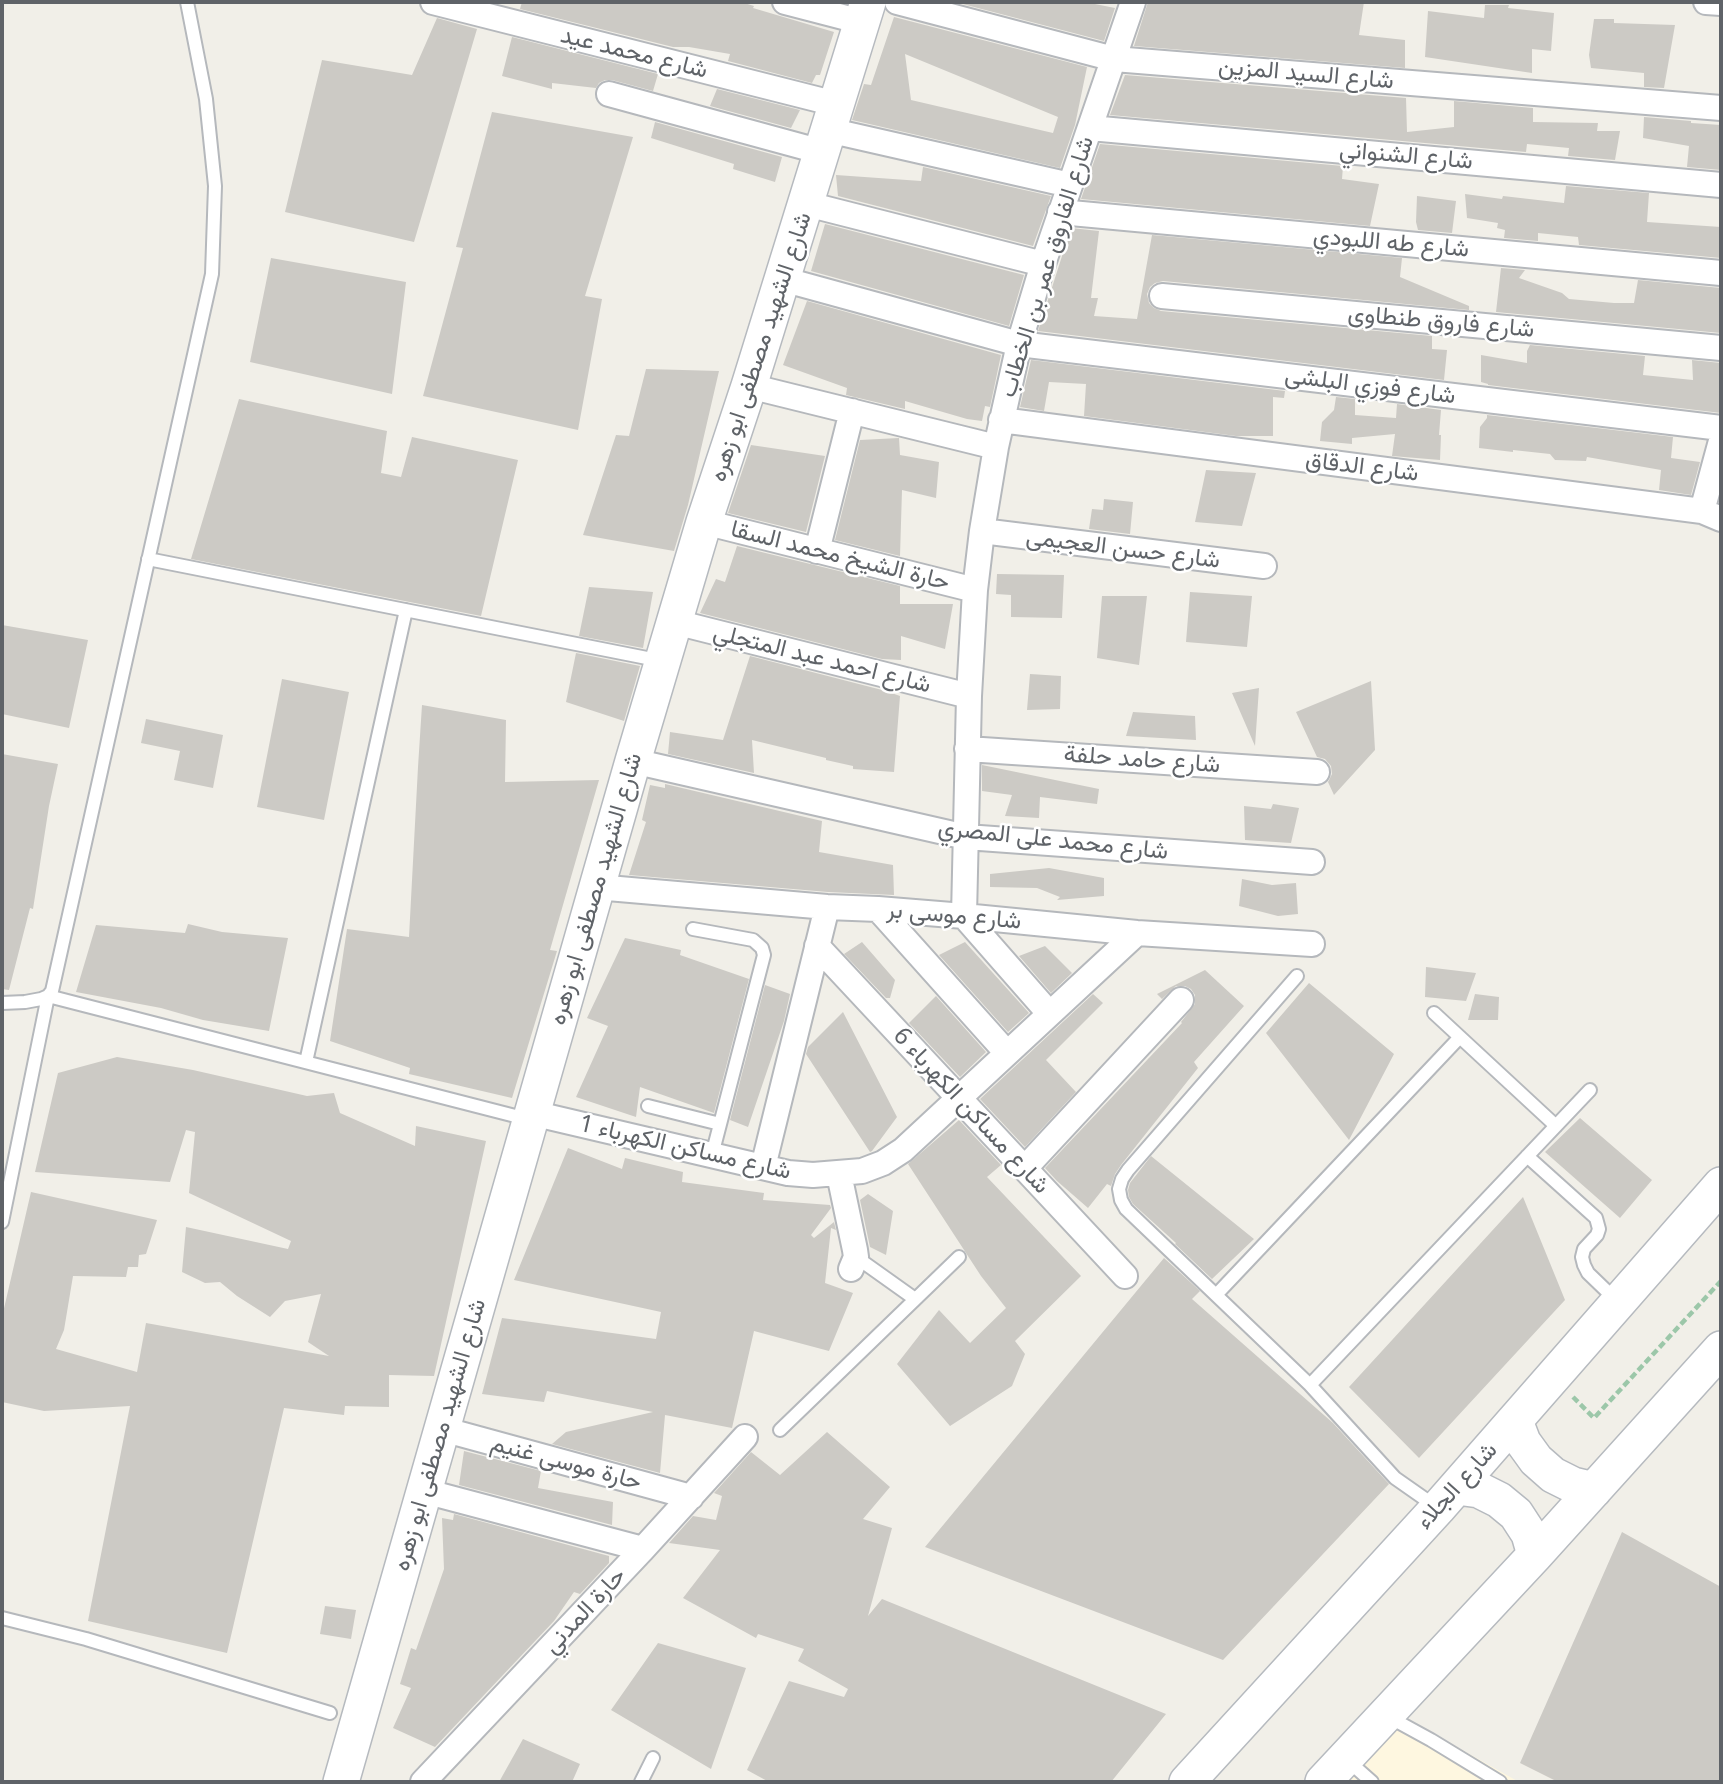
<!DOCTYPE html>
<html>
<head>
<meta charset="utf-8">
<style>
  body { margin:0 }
  #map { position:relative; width:1723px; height:1784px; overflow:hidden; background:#f1efe8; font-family:"Noto Sans",sans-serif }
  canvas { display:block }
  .frame { position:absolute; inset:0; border:4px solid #5f6368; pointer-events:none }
</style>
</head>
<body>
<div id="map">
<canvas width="1723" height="1784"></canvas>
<div class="frame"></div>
</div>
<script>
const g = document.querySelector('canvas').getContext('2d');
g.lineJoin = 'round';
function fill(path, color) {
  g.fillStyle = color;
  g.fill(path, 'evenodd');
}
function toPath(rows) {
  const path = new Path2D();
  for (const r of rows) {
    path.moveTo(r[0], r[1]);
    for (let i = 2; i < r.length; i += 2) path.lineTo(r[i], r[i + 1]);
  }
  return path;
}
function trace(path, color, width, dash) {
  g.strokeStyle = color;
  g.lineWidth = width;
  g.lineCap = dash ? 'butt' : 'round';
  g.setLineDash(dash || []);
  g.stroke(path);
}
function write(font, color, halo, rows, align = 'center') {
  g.font = font + ' "Noto Sans",Vazirmatn,sans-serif';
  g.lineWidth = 5;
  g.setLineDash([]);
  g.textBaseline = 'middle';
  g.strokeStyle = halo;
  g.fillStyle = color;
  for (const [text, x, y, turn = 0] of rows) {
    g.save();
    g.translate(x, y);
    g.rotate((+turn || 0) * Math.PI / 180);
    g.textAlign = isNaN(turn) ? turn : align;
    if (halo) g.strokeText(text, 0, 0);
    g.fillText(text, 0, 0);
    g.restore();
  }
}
fill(toPath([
  [1388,1708,1519,1782,1319,1782]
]), '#fef7e0');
fill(toPath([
  [522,2,741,2,754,6,753,8,834,32,820,75,816,75,812,83,728,61,730,54,689,47,673,47,520,9],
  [955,2,1085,2,1115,8,1104,41],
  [1148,2,1364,2,1359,35,1405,40,1405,68,1134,46],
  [1485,5,1509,5,1508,8,1554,13,1551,51,1532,49,1532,73,1425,57,1428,11,1484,18],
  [894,17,1087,67,1075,125,1060,168,852,120,864,84,871,85],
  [905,54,1058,117,1053,133,911,100],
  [437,18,477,29,414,242,285,212,322,60,412,75],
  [1594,19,1614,19,1614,23,1675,25,1664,88,1644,87,1644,73,1591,68,1589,55],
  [512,37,658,74,653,91,612,80,605,80,599,83,596,88,552,83,552,89,502,76],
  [1125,75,1406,98,1407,132,1454,127,1454,101,1533,108,1533,122,1598,123,1597,131,1620,131,1615,160,1568,156,1569,148,1527,144,1526,152,1110,115],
  [717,89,800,110,791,128,710,106],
  [492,112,633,137,585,296,602,299,578,430,423,396,463,248,456,247],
  [1644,117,1691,121,1691,123,1721,125,1721,170,1687,167,1689,146,1643,138],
  [655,122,782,157,775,182,733,169,734,164,651,138],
  [1100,144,1343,166,1342,179,1379,184,1370,226,1081,199],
  [923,167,1051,196,1033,246,838,196,836,175,921,181],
  [1566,186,1649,193,1647,222,1721,227,1721,258,1579,245,1578,237,1538,233,1538,241,1504,238,1505,230,1497,228,1498,223,1467,218,1465,194,1502,199,1503,196,1564,203],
  [1417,196,1456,201,1452,233,1418,230,1416,222],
  [825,224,1024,275,1009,326,811,271],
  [1071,228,1099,231,1091,298,1098,298,1094,316,1137,319,1152,235,1402,258,1400,277,1469,306,1469,310,1163,281,1155,283,1150,287,1147,294,1149,303,1154,308,1161,311,1432,336,1432,349,1447,350,1444,380,1038,331],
  [271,258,406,282,392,394,250,362],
  [1501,268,1525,270,1519,278,1562,293,1569,299,1614,303,1634,303,1638,280,1721,288,1721,333,1496,312],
  [807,301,1001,355,990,407,985,406,982,421,967,419,905,401,905,409,846,395,847,388,783,365],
  [1530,345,1645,356,1643,375,1693,380,1692,360,1721,363,1721,413,1488,385,1488,384,1481,382,1481,355,1527,363,1527,351],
  [1031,360,1285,391,1284,398,1273,397,1273,436,1236,436,1084,416,1086,384,1049,382,1044,411,1020,407],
  [646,369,719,371,688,505,674,551,583,535,616,435,629,436],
  [1336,397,1355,399,1355,415,1396,418,1397,404,1441,410,1439,435,1441,435,1440,460,1392,456,1395,434,1352,438,1352,444,1320,441,1322,422,1334,410],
  [239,399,387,431,381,473,401,477,412,437,518,460,481,616,191,559],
  [1487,415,1673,437,1671,458,1700,462,1691,495,1659,490,1661,470,1587,457,1586,461,1555,460,1550,454,1513,450,1513,452,1479,448,1480,427,1487,418],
  [899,438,900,455,939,462,936,498,902,490,900,556,835,540,860,440],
  [751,445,825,456,806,532,728,513],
  [1206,470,1256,473,1242,526,1195,522],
  [1104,499,1133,502,1130,534,1089,529,1092,509,1103,510],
  [737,546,900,586,900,604,953,604,945,649,901,636,901,660,882,659,700,613,716,579,725,582],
  [997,574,1064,575,1062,618,1011,617,1011,595,996,594],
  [589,587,653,592,643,648,579,636],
  [1190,592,1252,596,1247,647,1186,642],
  [1102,596,1147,596,1139,665,1097,658],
  [2,625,88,640,69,728,2,714],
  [576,653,640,666,624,721,566,702],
  [750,656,886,691,900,696,894,772,853,769,853,766,826,760,826,758,752,740,754,773,668,754,670,732,723,740],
  [1030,674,1061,676,1060,709,1027,710],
  [282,679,349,692,324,820,257,807],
  [1371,681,1375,750,1334,795,1328,782,1332,774,1331,766,1325,759,1317,757,1296,712],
  [1259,688,1255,746,1232,693],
  [422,705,506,720,505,782,599,780,550,950,557,951,512,1098,409,1074,410,1068,330,1041,347,929,409,937,418,767],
  [1133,712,1195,716,1196,740,1126,736],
  [146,719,223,735,213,788,174,780,180,751,141,743],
  [2,754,58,764,49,806,33,909,30,908,9,990,2,989],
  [982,765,1099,789,1097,804,1040,797,1039,818,1005,816,1012,795,982,791],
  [665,784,822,821,819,852,893,865,894,895,828,892,629,875,646,822,642,820,650,785,665,788],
  [1273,804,1299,808,1291,843,1245,840,1244,806,1271,809],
  [1049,868,1104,878,1104,896,1057,900,1060,897,1037,888,990,887,990,874],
  [1242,879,1272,885,1296,883,1298,914,1278,916,1239,906],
  [188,924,222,932,288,938,269,1031,203,1020,161,1008,76,992,96,925,185,933],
  [625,938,681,950,680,955,749,979,714,1113,640,1087,636,1117,576,1097,608,1026,587,1018],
  [862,942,895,980,890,998,886,998,844,954],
  [965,942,1029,1013,1008,1032,939,955],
  [1045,946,1072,973,1051,993,1019,956],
  [1426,967,1476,973,1466,1001,1425,997],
  [1205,970,1244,1006,1194,1062,1198,1068,1121,1165,1115,1174,1111,1186,1107,1184,1088,1208,1057,1181,1045,1168,1182,1023,1181,1022,1195,1004,1195,995,1191,989,1185,986,1176,986,1162,999,1157,994],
  [1309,983,1394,1054,1349,1140,1266,1033],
  [765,985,790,994,784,1021,748,1127,730,1120],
  [1093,994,1103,1003,1046,1060,1076,1092,1025,1147,980,1099],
  [1475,994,1499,997,1498,1020,1468,1020],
  [936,996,986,1052,960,1077,909,1023],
  [843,1012,897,1117,872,1151,870,1152,806,1054,808,1047],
  [117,1057,193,1070,307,1096,334,1093,340,1113,415,1146,416,1126,486,1141,434,1376,389,1375,389,1407,345,1406,344,1415,284,1408,227,1653,88,1621,130,1406,44,1411,2,1402,2,1317,31,1192,157,1220,146,1254,139,1255,138,1267,128,1267,126,1277,73,1276,64,1330,56,1349,137,1372,146,1323,329,1356,308,1342,321,1294,285,1301,270,1317,237,1296,220,1282,205,1283,182,1272,186,1227,288,1249,291,1241,189,1193,195,1132,186,1130,170,1182,35,1172,58,1073],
  [1580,1118,1652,1180,1620,1218,1545,1152],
  [959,1120,1001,1165,987,1177,1081,1276,1015,1341,1025,1354,1012,1386,950,1426,897,1364,939,1310,970,1343,1006,1308,981,1276,908,1164],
  [568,1148,622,1169,625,1158,683,1172,682,1182,764,1193,763,1200,830,1205,831,1208,811,1235,814,1238,834,1222,836,1230,831,1228,825,1283,853,1293,829,1351,754,1331,732,1428,665,1415,660,1473,552,1444,566,1432,653,1412,547,1391,544,1402,482,1394,502,1318,656,1339,661,1312,514,1280],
  [1151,1156,1254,1239,1212,1279,1175,1244,1176,1243,1133,1204,1129,1197,1128,1190,1130,1183],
  [868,1194,893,1211,886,1255,870,1247,860,1200],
  [1523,1197,1565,1300,1419,1458,1349,1387],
  [1164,1258,1200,1291,1192,1299,1333,1423,1389,1484,1223,1660,925,1547],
  [827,1432,890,1487,863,1519,892,1528,868,1616,882,1599,1166,1714,1111,1782,769,1782,747,1770,789,1681,844,1697,848,1689,798,1661,804,1649,758,1634,756,1638,683,1598,720,1550,669,1543,693,1516,716,1520,722,1496,714,1493,751,1452,780,1475],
  [464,1451,541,1471,538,1488,613,1502,612,1525,459,1485],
  [454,1514,609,1556,609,1563,580,1594,574,1592,554,1621,435,1747,393,1728,411,1688,400,1684,411,1648,416,1650,444,1569,442,1518,453,1520],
  [1622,1532,1721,1587,1721,1782,1558,1782,1520,1763],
  [325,1606,356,1610,351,1639,320,1634],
  [658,1643,746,1668,711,1769,611,1710],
  [523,1739,580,1764,572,1782,499,1782]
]), '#cccac5');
const lane = toPath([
  [148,559,662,661],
  [693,929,753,940,762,948,764,955,712,1155],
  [1297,976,1128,1170,1122,1179,1119,1189,1121,1200,1126,1209,1310,1385,1395,1478,1435,1506],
  [2,1003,25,1002,41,999,48,996,52,991,212,274,215,186,206,99,187,2],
  [1434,1013,1556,1126],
  [306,1062,406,610],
  [648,1106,720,1124],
  [1527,1156,1596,1218,1599,1229,1597,1235,1584,1249,1582,1257,1584,1265,1588,1273,1616,1300],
  [2,1222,48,996,527,1119],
  [856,1257,915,1299],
  [1216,1295,1460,1037],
  [1310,1385,1590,1090],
  [780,1430,959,1257],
  [2,1618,86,1639,330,1713],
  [1389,1717,1431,1740,1500,1782],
  [1346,1759,1372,1782],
  [641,1782,653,1758]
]);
const street = toPath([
  [433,2,836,104],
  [785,2,862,22],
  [897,2,1114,59,1721,108],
  [1706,2,1721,3],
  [609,94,822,152],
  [1090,128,1721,185],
  [828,130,1070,185],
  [807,204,1043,264],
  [1060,212,1721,273],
  [782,279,1019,344,1721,428],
  [1162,296,1721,348],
  [749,386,996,447],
  [1001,420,1702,511,1721,519],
  [1702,511,1721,441],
  [704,522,975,590],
  [982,531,1264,566],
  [817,551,852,411],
  [675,622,969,696],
  [967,749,1317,772],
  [633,761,966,837,1312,862],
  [596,887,827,907,878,909,964,916,1137,933,1312,944],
  [878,909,1007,1053],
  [817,946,1125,1276],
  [1049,1013,964,916,969,696,975,590,982,531,996,447,1019,344,1043,264,1133,2],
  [532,1113,788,1173,813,1175,862,1171,883,1163,903,1150,1137,933],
  [763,1167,827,907],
  [1025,1168,1181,1000],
  [839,1174,855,1250,856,1257,851,1269],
  [442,1429,691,1497],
  [424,1491,643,1549],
  [423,1782,643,1549,745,1437]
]);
const secondary = toPath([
  [1515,1421,1523,1442,1536,1460,1553,1475,1573,1485,1594,1490],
  [1457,1487,1479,1490,1499,1500,1516,1514,1529,1534,1535,1555],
  [341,1782,633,761,704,522,749,386,868,2],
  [1187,1782,1438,1508,1721,1185],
  [1323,1782,1535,1555,1721,1349]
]);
trace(lane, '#b5b8bc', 16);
trace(street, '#b5b8bc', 28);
trace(secondary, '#b6babf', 38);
trace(toPath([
  [1573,1397,1594,1418,1721,1281]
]), '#9cc7a9', 4.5, [7, 3.5]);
trace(lane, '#fff', 12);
trace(street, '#fff', 24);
trace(secondary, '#fff', 35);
write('24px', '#5f6368', '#fff', [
  ["شارع محمد عيد",634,53,14],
  ["شارع السيد المزين",1306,74,5],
  ["شارع الشنواني",1406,156,5],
  ["شارع طه اللبودي",1391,243,5],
  ["شارع الفاروق عمر بن الخطاب",1047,267,-73],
  ["شارع فاروق طنطاوى",1441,322,5],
  ["شارع الشهيد مصطفى ابو زهره",761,347,-72],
  ["شارع فوزي البلشى",1370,386,7],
  ["شارع الدقاق",1362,467,7],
  ["شارع حسن العجيمى",1123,549,7],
  ["حارة الشيخ محمد السقا",840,556,14],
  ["شارع احمد عبد المتجلي",822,659,14],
  ["شارع حامد حلفة",1142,760,4],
  ["شارع محمد على المصري",1053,840,6],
  ["شارع الشهيد مصطفى ابو زهره",596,889,-74],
  ["شارع موسى بر",954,916,5],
  ["شارع مساكن الكهرباء 6",971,1111,47],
  ["شارع مساكن الكهرباء 1",685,1148,13],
  ["شارع الشهيد مصطفى ابو زهره",440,1435,-74],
  ["حارة موسى غنيم",566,1463,15],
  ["شارع الجلاء",1457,1486,-48],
  ["حارة المدني",585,1611,-47]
]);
</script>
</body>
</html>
